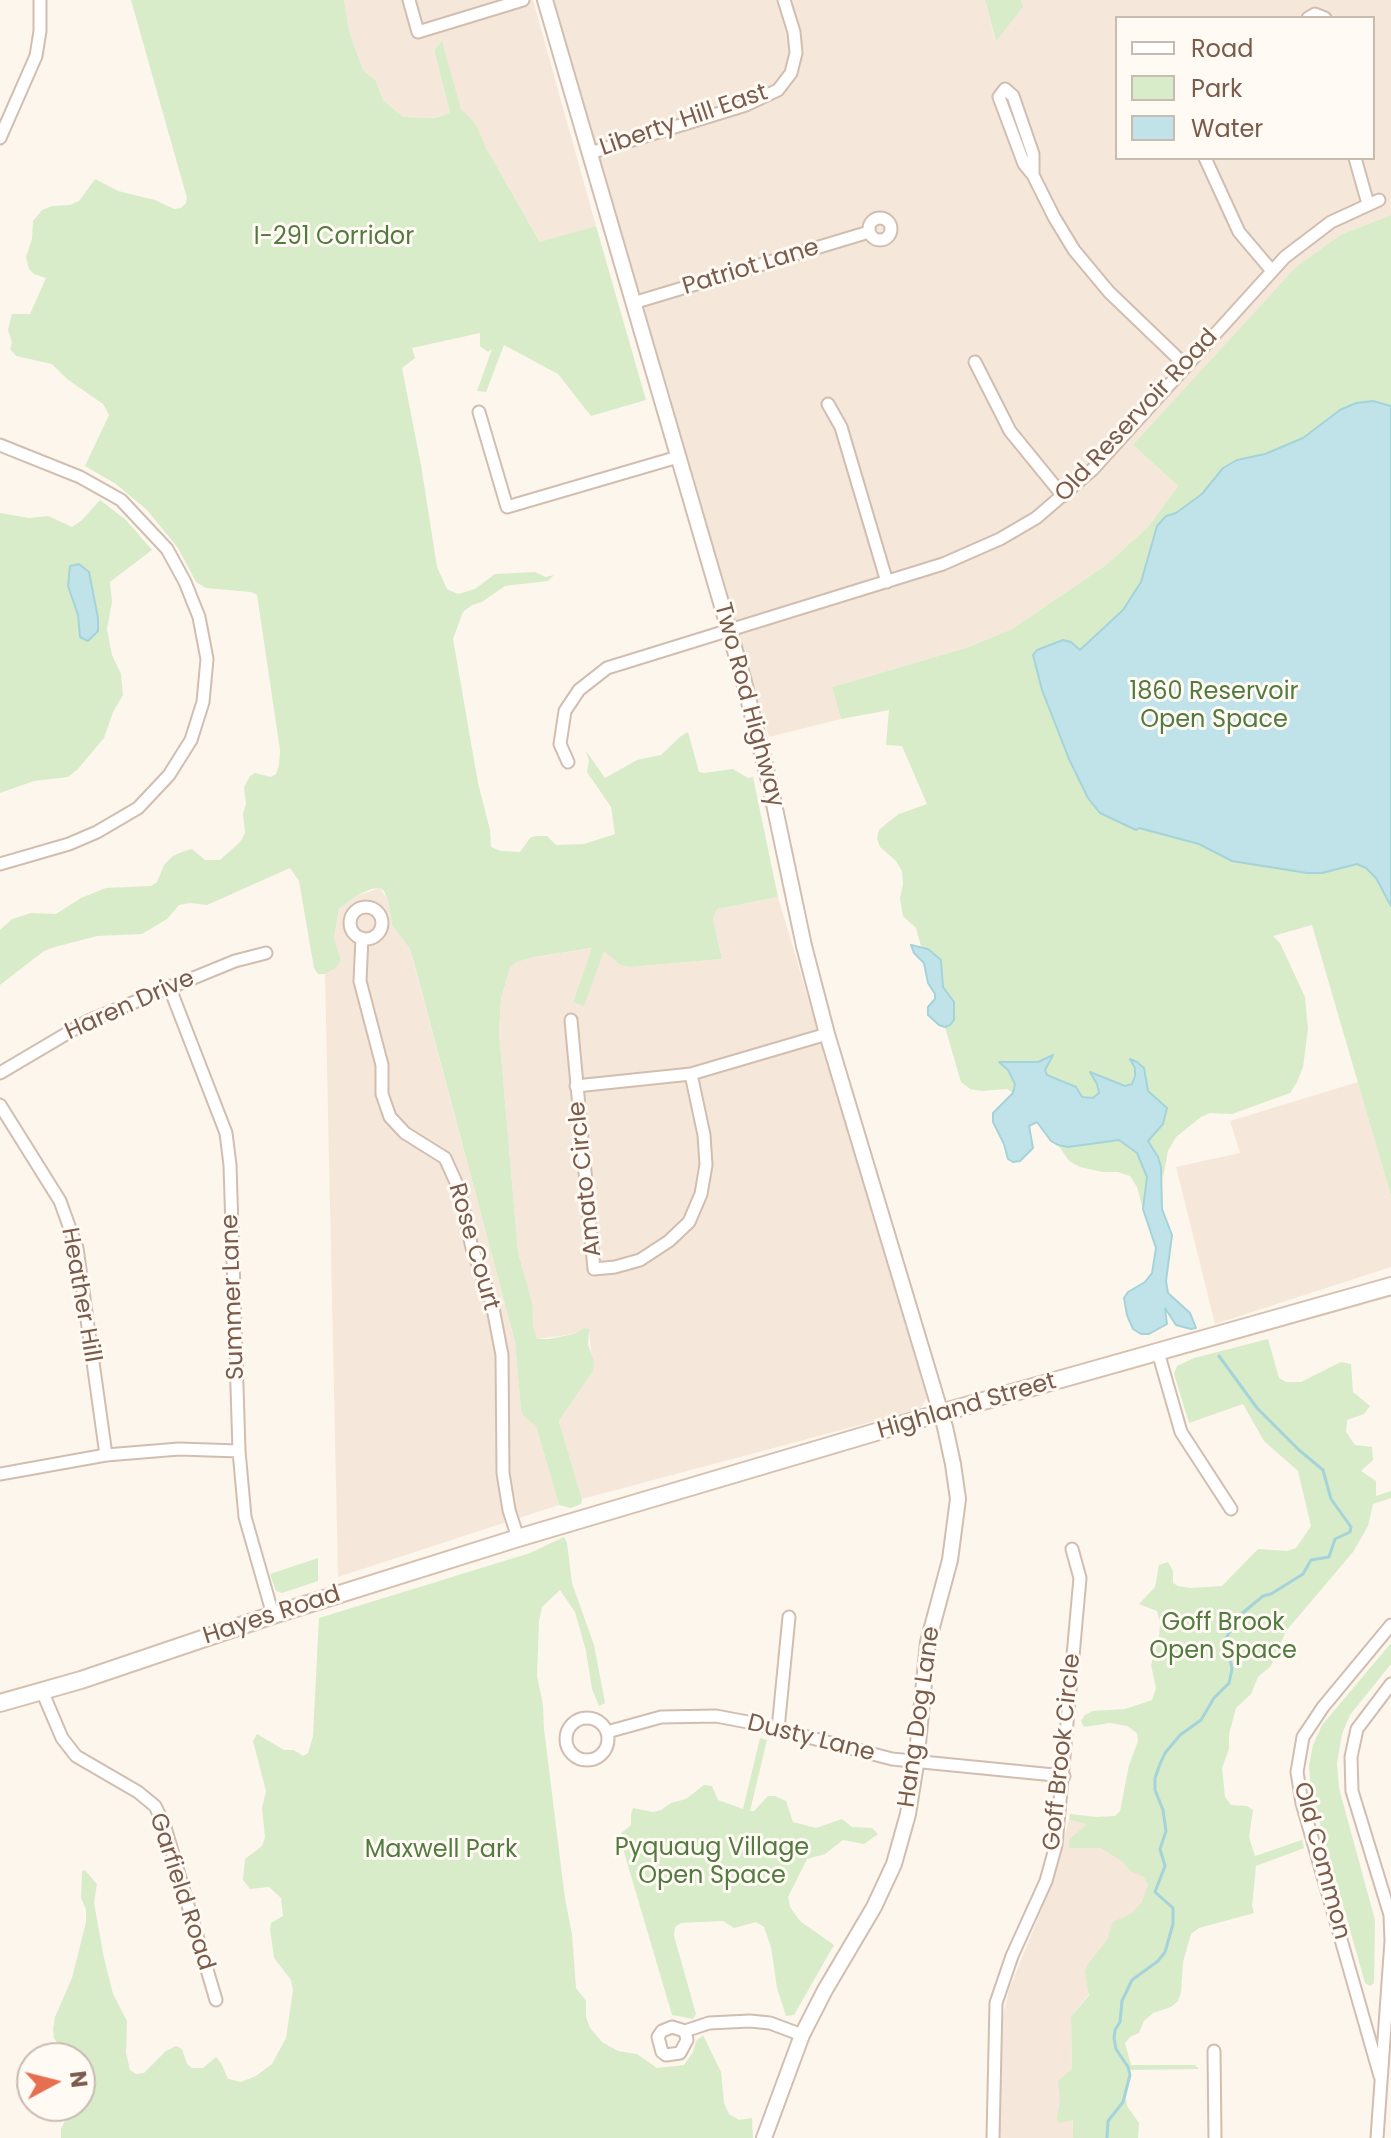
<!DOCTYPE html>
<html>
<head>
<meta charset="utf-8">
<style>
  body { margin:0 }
  #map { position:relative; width:1391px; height:2138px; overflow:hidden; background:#fdf6ec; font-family:Poppins,sans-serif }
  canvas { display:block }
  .legend { position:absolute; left:1115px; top:16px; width:260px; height:144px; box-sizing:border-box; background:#fffaf3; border:2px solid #cabbb1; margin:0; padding:10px 14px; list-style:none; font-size:24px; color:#7a5c4d }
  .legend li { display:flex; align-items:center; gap:16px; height:40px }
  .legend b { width:40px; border:2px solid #cabbb1 }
  .north { position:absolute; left:16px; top:2042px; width:80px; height:80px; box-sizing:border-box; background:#fffaf3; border:2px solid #cabbb1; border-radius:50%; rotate:83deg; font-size:22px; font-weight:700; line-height:32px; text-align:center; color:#7a5c4d }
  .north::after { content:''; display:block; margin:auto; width:28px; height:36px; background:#e76f51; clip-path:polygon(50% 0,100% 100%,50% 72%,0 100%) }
</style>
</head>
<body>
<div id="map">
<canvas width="1391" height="2138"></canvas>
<ul class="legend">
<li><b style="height:10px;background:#fff"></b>Road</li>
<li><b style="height:22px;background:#d8ecc9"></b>Park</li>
<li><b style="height:22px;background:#bfe3e8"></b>Water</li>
</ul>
<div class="north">N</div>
</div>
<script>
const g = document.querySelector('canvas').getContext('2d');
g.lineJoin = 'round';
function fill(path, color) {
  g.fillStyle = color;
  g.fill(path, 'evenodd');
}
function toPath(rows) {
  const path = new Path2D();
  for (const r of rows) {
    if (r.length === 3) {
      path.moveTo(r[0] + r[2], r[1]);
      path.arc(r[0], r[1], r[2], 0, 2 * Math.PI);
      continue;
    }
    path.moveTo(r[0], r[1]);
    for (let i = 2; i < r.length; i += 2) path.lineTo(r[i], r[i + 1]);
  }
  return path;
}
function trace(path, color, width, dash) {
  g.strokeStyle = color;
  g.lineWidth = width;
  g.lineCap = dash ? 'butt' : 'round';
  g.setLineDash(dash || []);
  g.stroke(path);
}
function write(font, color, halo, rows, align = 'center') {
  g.font = font + ' Poppins,sans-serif';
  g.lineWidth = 6;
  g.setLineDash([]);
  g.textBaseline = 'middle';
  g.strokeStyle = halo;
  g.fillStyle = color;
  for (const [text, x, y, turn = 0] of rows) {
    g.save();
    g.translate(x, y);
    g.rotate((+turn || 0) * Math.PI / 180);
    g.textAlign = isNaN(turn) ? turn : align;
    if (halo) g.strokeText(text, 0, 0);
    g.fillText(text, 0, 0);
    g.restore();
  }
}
fill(toPath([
  [344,0,533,0,596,226,541,243,485,147,476,124,461,110,442,42,434,50,450,113,435,118,403,117,383,100,376,81,363,70,349,31],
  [554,0,985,0,995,40,1023,7,1021,0,1391,0,1391,215,1340,235,1296,267,1134,446,1178,486,1148,527,1106,565,1012,629,966,648,832,687,841,719,769,737],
  [1117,18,1373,18,1373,158,1117,158],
  [380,888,388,900,392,925,410,949,515,1342,521,1410,536,1426,559,1505,338,1577,325,974,336,968,341,960,334,938,339,909,356,896],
  [778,897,927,1398,920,1409,582,1499,559,1421,593,1371,589,1331,584,1328,574,1334,537,1339,532,1326,532,1302,518,1252,499,1032,501,999,510,968,517,962,534,957,593,948,573,1001,583,1005,604,950,620,965,630,967,722,959,713,919,717,909],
  [1358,1082,1391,1196,1391,1267,1215,1324,1176,1167,1240,1153,1230,1121],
  [1069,1820,1149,1833,1151,1880,1139,1929,1071,2017,1073,2138,1000,2138,999,2034,1009,1990,1053,1881]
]), '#f5e8da');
fill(toPath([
  [131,0,344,0,349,31,363,70,376,81,383,100,403,117,435,118,450,113,434,50,442,41,461,109,476,124,486,148,540,242,596,226,646,400,591,416,558,374,504,345,486,392,477,391,492,349,488,352,480,346,480,333,412,348,415,358,402,368,421,465,437,567,447,589,458,594,475,589,495,574,535,572,546,577,554,575,548,581,505,586,482,602,472,605,463,612,453,639,478,783,490,830,491,847,501,851,520,852,530,838,535,836,547,836,556,845,584,844,615,834,611,807,587,772,589,761,586,751,605,778,637,760,661,755,681,736,688,732,699,772,704,773,733,769,748,778,753,777,778,897,717,909,713,919,722,959,630,967,620,965,604,951,584,1006,573,1002,592,948,534,957,517,962,510,968,501,999,499,1032,518,1252,532,1302,533,1326,537,1339,549,1339,574,1334,584,1328,589,1329,588,1344,594,1362,593,1371,559,1421,582,1499,581,1504,571,1508,559,1505,536,1426,524,1416,521,1410,515,1342,416,970,410,949,392,925,388,900,384,891,380,888,371,889,356,896,339,909,334,938,341,960,336,968,325,974,318,974,314,968,299,881,290,868,207,905,190,903,179,905,167,919,142,934,97,936,55,947,44,951,0,985,0,930,12,919,31,913,56,914,81,898,106,888,151,886,157,882,164,865,173,856,182,852,192,849,205,860,220,860,240,842,245,833,243,814,246,804,244,787,250,776,255,773,271,777,276,774,279,765,280,750,257,595,251,592,206,588,196,582,178,548,147,510,116,484,85,466,109,415,103,404,67,379,52,364,16,356,10,349,12,343,8,330,12,314,30,314,46,278,34,274,29,269,26,257,32,239,33,221,42,210,52,206,70,205,79,201,95,179,118,191,155,200,174,209,181,208,186,203,187,198],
  [985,0,1021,0,1023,7,996,41],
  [1391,215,1391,1196,1312,925,1273,936,1280,943,1305,997,1308,1029,1303,1067,1297,1082,1290,1093,1232,1114,1210,1113,1201,1117,1176,1137,1168,1151,1163,1178,1158,1157,1148,1141,1156,1132,1163,1103,1154,1098,1148,1091,1147,1080,1135,1068,1132,1084,1124,1086,1091,1073,1097,1084,1099,1094,1093,1098,1082,1097,1067,1082,1047,1075,1045,1070,1051,1056,1038,1062,1000,1062,1013,1076,1015,1084,1013,1093,1007,1089,981,1091,970,1089,961,1082,945,1027,950,1025,949,996,943,987,943,972,928,949,921,946,916,928,903,916,900,898,903,884,902,871,896,861,880,847,877,839,879,830,887,823,899,814,927,804,902,746,886,745,889,710,841,719,832,687,966,648,1012,629,1106,565,1148,527,1178,486,1133,445,1296,267,1340,235],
  [100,500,126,520,152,550,110,582,112,602,107,629,112,655,121,674,123,695,113,712,104,738,78,769,68,777,34,781,0,793,0,513,29,518,48,516,72,527,82,520],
  [76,607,98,618,98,631,91,639],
  [1119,1140,1137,1153,1144,1165,1147,1177,1143,1209,1137,1187,1130,1176,1118,1172,1102,1172,1080,1167,1069,1161,1058,1145,1069,1147],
  [1268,1339,1279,1378,1286,1382,1301,1382,1341,1362,1351,1364,1353,1392,1370,1406,1364,1414,1347,1420,1346,1432,1355,1445,1372,1447,1373,1460,1361,1471,1376,1481,1376,1496,1391,1491,1391,1498,1373,1504,1368,1526,1353,1552,1286,1631,1271,1666,1258,1677,1251,1694,1236,1708,1229,1734,1229,1749,1222,1768,1225,1797,1231,1805,1247,1806,1253,1810,1249,1837,1255,1856,1302,1840,1304,1848,1256,1866,1252,1906,1254,1913,1199,1928,1191,1934,1183,1962,1181,1992,1178,2001,1171,2007,1153,2013,1144,2021,1139,2033,1130,2037,1125,2043,1131,2065,1195,2065,1199,2069,1129,2070,1126,2097,1127,2106,1139,2123,1138,2138,1073,2138,1073,2120,1059,2123,1057,2118,1060,2100,1058,2081,1072,2069,1071,2017,1089,1995,1085,1972,1088,1964,1107,1940,1113,1922,1132,1913,1142,1902,1148,1885,1144,1877,1130,1871,1123,1862,1101,1848,1069,1848,1070,1839,1087,1824,1069,1820,1070,1814,1097,1817,1115,1816,1120,1811,1129,1765,1138,1741,1137,1733,1127,1726,1110,1723,1084,1727,1081,1721,1085,1715,1093,1711,1125,1709,1152,1700,1156,1688,1151,1665,1159,1639,1160,1623,1157,1611,1139,1604,1155,1587,1159,1565,1168,1562,1173,1571,1173,1583,1178,1586,1190,1588,1222,1586,1258,1549,1287,1551,1296,1548,1311,1526,1298,1471,1264,1441,1243,1404,1189,1423,1174,1374,1177,1366,1194,1358],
  [564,1537,567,1543,572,1583,594,1645,605,1703,599,1706,592,1689,586,1651,575,1612,560,1590,542,1607,539,1621,537,1676,543,1705,544,1729,565,1899,572,1934,576,1988,586,2001,586,2017,590,2028,602,2042,618,2051,637,2054,657,2068,684,2065,693,2052,696,2041,703,2035,721,2072,724,2103,729,2114,739,2120,752,2118,753,2138,61,2138,61,2129,66,2118,66,2106,80,2106,80,2058,66,2058,54,2038,53,2029,55,2017,72,1978,86,1922,86,1909,81,1898,82,1871,85,1870,97,1884,94,1903,104,1958,113,1994,127,2021,126,2053,130,2070,136,2074,144,2073,166,2051,176,2046,182,2049,187,2064,192,2068,203,2068,216,2057,221,2063,228,2079,241,2082,256,2076,272,2064,286,2038,293,1990,291,1980,274,1958,270,1929,271,1923,283,1916,281,1898,269,1887,250,1889,243,1880,245,1859,262,1846,265,1837,262,1808,266,1791,253,1741,257,1734,284,1750,294,1750,303,1756,308,1753,313,1736,319,1618,530,1553],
  [318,1558,318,1581,282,1593,276,1591,270,1574],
  [1391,1643,1391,1664,1350,1715,1342,1734,1337,1763,1339,1788,1375,1920,1374,1983,1370,1986,1365,1983,1311,1792,1309,1766,1313,1745,1322,1725],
  [760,1738,767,1740,750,1811,754,1811,768,1796,775,1796,786,1801,793,1822,816,1828,842,1819,852,1827,872,1828,878,1834,864,1844,843,1840,825,1854,807,1859,788,1897,790,1907,800,1921,834,1945,794,2015,786,2016,777,1988,771,1947,764,1927,756,1922,734,1928,723,1921,681,1923,675,1927,674,1936,696,2014,693,2019,672,2015,619,1835,631,1825,631,1814,633,1808,653,1812,661,1810,671,1803,686,1799,704,1785,712,1786,718,1800,743,1809]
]), '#d8ecc9');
const water = toPath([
  [1373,401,1391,406,1391,906,1376,878,1366,868,1357,864,1322,873,1307,873,1232,861,1199,844,1139,828,1136,830,1100,813,1088,798,1069,759,1042,690,1033,655,1037,650,1063,640,1071,642,1080,650,1123,610,1141,582,1157,526,1166,516,1176,513,1202,494,1223,468,1237,460,1265,454,1303,438,1340,410,1356,403,1373,401],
  [79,564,89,572,98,618,98,631,88,641,80,637,78,615,68,586,70,566,79,564],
  [911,945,928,949,941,960,943,987,954,1002,954,1020,950,1025,945,1027,939,1025,928,1015,928,1007,935,999,935,994,928,983,924,963,914,953,911,945],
  [1053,1055,1045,1070,1047,1075,1076,1087,1082,1097,1093,1098,1099,1093,1097,1084,1090,1072,1125,1086,1132,1084,1135,1076,1135,1068,1130,1059,1137,1062,1144,1068,1148,1091,1167,1108,1163,1124,1148,1141,1158,1157,1161,1167,1162,1209,1172,1235,1166,1281,1168,1293,1190,1313,1196,1328,1191,1329,1176,1325,1165,1308,1167,1324,1149,1334,1141,1334,1133,1329,1127,1315,1124,1298,1128,1292,1145,1282,1152,1273,1156,1248,1143,1209,1147,1177,1137,1153,1119,1140,1068,1147,1058,1145,1051,1141,1037,1122,1029,1126,1033,1148,1020,1161,1013,1162,1008,1159,1004,1144,993,1122,993,1113,1013,1093,1015,1084,1008,1070,999,1062,1038,1062,1053,1055]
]);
fill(water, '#bfe3e8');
trace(water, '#a5d3da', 2);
trace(toPath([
  [1107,2138,1108,2121,1123,2102,1130,2075,1128,2067,1116,2049,1114,2038,1115,2030,1120,2022,1122,2001,1132,1980,1158,1961,1165,1952,1173,1924,1173,1908,1155,1892,1165,1866,1160,1849,1166,1831,1163,1810,1155,1790,1155,1778,1160,1764,1165,1753,1180,1735,1201,1720,1214,1698,1229,1683,1232,1669,1226,1638,1239,1616,1263,1596,1271,1594,1303,1574,1311,1560,1329,1557,1335,1539,1350,1532,1351,1527,1331,1499,1323,1470,1299,1450,1257,1408,1219,1356]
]), '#a5d3da', 3);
const minor = toPath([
  [409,0,418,32,523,0],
  [1308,18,1315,14,1325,18],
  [0,138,36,56,40,31,40,0],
  [590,153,746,105,778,90,791,73,796,53,794,32,784,0],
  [1205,158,1239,232,1272,271],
  [1355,158,1368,204],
  [1033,175,1033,154,1013,96,1005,89,999,97,1024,164,1033,175,1054,217,1074,250,1109,292,1186,366],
  [880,229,11],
  [633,303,869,232],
  [975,362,1010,431,1063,496],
  [828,404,841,427,887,582],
  [479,412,507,507,678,457],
  [0,445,80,477,121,500,167,549,185,582,199,617,207,659,203,702,191,740,169,775,138,808,97,832,69,844,0,864],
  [568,762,560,744,565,711,579,690,607,668,943,564,1000,539,1036,518,1093,469,1285,257,1331,222,1379,200],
  [366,923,16],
  [362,938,360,981,382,1065,382,1094,390,1117,405,1133,445,1158,459,1189,472,1248,492,1303,502,1355,503,1473,509,1510,518,1538],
  [169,986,226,1133,230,1165,239,1451,245,1517,273,1615],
  [571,1020,594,1269,615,1267,640,1260,669,1241,689,1222,701,1194,706,1165,704,1135,691,1074],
  [0,1073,88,1021,235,961,266,953],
  [576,1086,691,1074,827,1034],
  [0,1105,60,1201,77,1248,106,1455],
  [1158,1352,1181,1432,1231,1509],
  [0,1474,106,1455,179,1449,239,1451],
  [42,1691,62,1738,76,1756,138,1792,155,1806,164,1824,216,2000],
  [587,1739,21],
  [778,1729,789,1617],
  [607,1732,661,1717,716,1716,758,1724,892,1759,1064,1776],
  [685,2031,687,2040,680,2053,666,2055,662,2052,658,2037,662,2031,672,2027,685,2031,709,2023,750,2021,770,2023,802,2035],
  [1214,2051,1215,2138],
  [1380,2076,1302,1803,1297,1772,1303,1737,1323,1707,1391,1625],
  [993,2138,996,2003,1012,1956,1046,1881,1056,1845,1080,1578,1072,1549],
  [1377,2138,1391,1941,1390,1915,1352,1791,1351,1757,1357,1729,1391,1684]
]);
const tertiary = toPath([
  [545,0,743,678,770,785,804,946,827,1034,945,1427,953,1464,958,1499,950,1560,928,1642,916,1764,908,1814,894,1864,874,1907,825,1990,802,2035,764,2138]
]);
const secondary = toPath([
  [0,1703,81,1680,273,1615,518,1538,930,1416,1391,1286]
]);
trace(minor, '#d1beb0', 15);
trace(tertiary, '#d1beb0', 18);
trace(secondary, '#d6c0b0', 20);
trace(minor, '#fff', 11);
trace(tertiary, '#fff', 14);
trace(secondary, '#fff', 16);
write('24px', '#7a5c4d', '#fffaf3', [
  ["Liberty Hill East",684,121,-19],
  ["Patriot Lane",751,268,-17],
  ["Old Reservoir Road",1137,416,-47],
  ["Two Rod Highway",748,705,75],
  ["Haren Drive",130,1006,-24],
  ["Amato Circle",586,1179,-96],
  ["Rose Court",473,1247,74],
  ["Heather Hill",80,1295,80],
  ["Summer Lane",234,1297,-92],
  ["Highland Street",967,1407,-16],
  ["Hayes Road",272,1616,-18],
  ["Hang Dog Lane",920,1717,-82],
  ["Dusty Lane",811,1739,14],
  ["Goff Brook Circle",1063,1752,-84],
  ["Old Common",1321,1861,75],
  ["Garfield Road",181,1892,72]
]);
write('24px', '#537a41', '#fffaf3', [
  ["I-291 Corridor",334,238],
  ["1860 Reservoir",1214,693],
  ["Open Space",1214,721],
  ["Goff Brook",1223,1624],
  ["Open Space",1223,1652],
  ["Pyquaug Village",712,1849],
  ["Open Space",712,1877],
  ["Maxwell Park",441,1851]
]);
</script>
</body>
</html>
